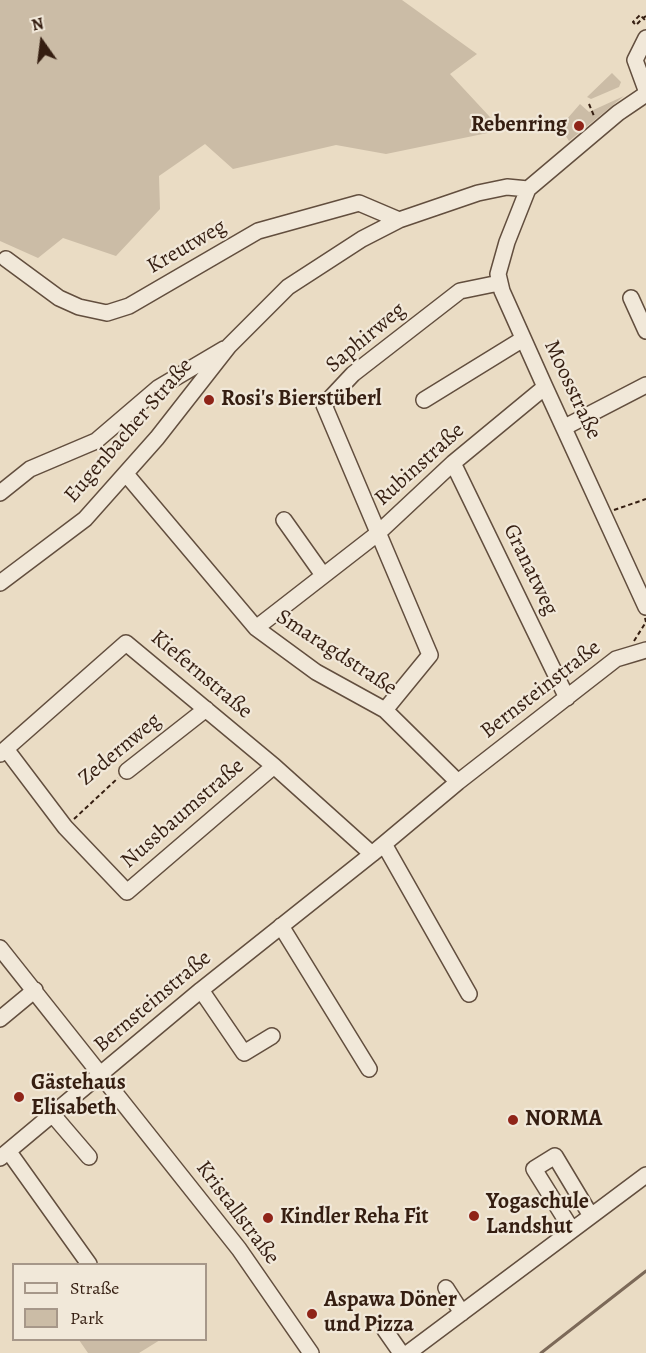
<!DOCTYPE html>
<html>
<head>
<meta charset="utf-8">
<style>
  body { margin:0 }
  #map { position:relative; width:646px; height:1353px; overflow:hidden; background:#eadcc4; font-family:Alegreya,serif }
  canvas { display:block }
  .legend { position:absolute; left:12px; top:1263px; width:195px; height:78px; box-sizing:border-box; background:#f1e8d9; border:2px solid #a69789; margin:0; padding:8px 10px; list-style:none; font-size:18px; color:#351e11 }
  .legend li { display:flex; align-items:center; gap:12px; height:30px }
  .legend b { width:30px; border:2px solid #a69789 }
  .north { position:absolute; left:12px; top:12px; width:60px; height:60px; -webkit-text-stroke:4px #f1e8d9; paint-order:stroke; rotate:346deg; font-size:16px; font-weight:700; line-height:24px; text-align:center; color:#351e11 }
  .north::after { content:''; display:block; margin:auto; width:21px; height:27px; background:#351e11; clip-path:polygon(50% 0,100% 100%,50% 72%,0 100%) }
</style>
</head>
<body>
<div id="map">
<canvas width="646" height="1353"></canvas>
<ul class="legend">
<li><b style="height:8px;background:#f1e8d9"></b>Straße</li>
<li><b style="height:16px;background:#cbbca6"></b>Park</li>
</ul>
<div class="north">N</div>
</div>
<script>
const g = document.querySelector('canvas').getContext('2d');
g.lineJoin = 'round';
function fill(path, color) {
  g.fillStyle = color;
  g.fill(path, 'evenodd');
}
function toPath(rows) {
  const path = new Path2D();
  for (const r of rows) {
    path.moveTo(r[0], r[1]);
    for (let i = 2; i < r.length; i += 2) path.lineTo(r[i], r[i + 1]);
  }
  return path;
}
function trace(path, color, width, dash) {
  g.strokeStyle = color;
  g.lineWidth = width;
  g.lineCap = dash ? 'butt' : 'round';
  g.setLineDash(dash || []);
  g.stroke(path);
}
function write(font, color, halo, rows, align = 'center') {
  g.font = font + ' Alegreya,serif';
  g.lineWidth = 4.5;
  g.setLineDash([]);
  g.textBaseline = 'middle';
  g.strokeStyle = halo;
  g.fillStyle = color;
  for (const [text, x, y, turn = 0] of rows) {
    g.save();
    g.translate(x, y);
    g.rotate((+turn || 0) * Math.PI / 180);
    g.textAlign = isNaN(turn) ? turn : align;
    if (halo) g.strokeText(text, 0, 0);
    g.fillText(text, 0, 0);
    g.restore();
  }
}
fill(toPath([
  [0,0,402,0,477,54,450,74,502,130,386,154,336,145,233,169,205,144,159,176,160,209,116,256,63,238,38,258,0,241],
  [612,73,621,82,619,87,591,99,587,97],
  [624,96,569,141,560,127,580,104,589,112],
  [79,1340,160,1340,139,1353,88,1353]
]), '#cbbca6');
trace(toPath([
  [541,1353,646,1271]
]), '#7c6958', 3);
const minor = toPath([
  [646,38,635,60,646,90],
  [646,94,618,113,528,189,507,242,498,274,502,291,545,387,646,607],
  [6,259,59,298,79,307,107,313,129,306,258,231,359,203,399,220],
  [631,298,646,331],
  [424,400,523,339],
  [565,427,646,385],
  [453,463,567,698],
  [126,474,256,628,316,672,385,710,458,782],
  [0,493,30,469,96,441,158,388,224,349],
  [284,520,323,575],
  [0,583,85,519,157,438,229,346,288,287,362,239,399,220,478,193,507,187,528,189],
  [256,628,377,534,453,463,545,387],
  [385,710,430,655,324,405,353,374,460,291,499,283],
  [6,749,65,827,127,892,274,766],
  [0,754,126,643,274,766,372,854],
  [127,771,206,709],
  [384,844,469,994],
  [281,926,369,1069],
  [0,948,239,1249,311,1353],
  [201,990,244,1053,272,1036],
  [0,1019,35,990],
  [53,1115,89,1157],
  [9,1152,89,1264],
  [0,1158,201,990,372,854,458,782,616,659,646,650],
  [572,1230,534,1169,555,1156,591,1216],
  [446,1288,462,1313],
  [385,1330,401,1353],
  [408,1353,646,1175]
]);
trace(minor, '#624e3e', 18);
trace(toPath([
  [646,16,643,18,636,25,633,22,640,15,646,21],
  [589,104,594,116],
  [614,510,646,499],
  [634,641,646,622,645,618],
  [74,819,118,778]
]), '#351e11', 2, [4.5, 3]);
trace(minor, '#f1e8d9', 15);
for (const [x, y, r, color] of [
  [579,126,6,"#8f2418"],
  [209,400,6,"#8f2418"],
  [19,1097,6,"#8f2418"],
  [513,1120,6,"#8f2418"],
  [474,1216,6,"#8f2418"],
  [268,1218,6,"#8f2418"],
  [312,1314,6,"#8f2418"]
]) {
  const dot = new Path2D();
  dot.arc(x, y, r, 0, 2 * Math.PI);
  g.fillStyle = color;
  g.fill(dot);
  trace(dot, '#f1e8d9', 2);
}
write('bold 22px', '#351e11', '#f1e8d9', [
  ["Rebenring",567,126,"right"],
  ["Rosi's Bierstüberl",221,400],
  ["Gästehaus",31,1084],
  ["Elisabeth",31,1109],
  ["NORMA",525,1120],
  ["Yogaschule",486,1203],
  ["Landshut",486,1228],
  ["Kindler Reha Fit",280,1218],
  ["Aspawa Döner",324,1301],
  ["und Pizza",324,1326]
], 'left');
write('22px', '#351e11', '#f1e8d9', [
  ["Kreutweg",187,247,-30],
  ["Saphirweg",366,338,-40],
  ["Moosstraße",572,390,65],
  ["Eugenbacher Straße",129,431,-49],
  ["Rubinstraße",420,465,-42],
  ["Granatweg",530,570,64],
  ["Smaragdstraße",336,653,33],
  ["Kiefernstraße",201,675,40],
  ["Bernsteinstraße",541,690,-38],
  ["Zedernweg",120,750,-40],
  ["Nussbaumstraße",183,814,-41],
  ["Bernsteinstraße",153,1002,-40],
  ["Kristallstraße",237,1213,53]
]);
</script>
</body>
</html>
